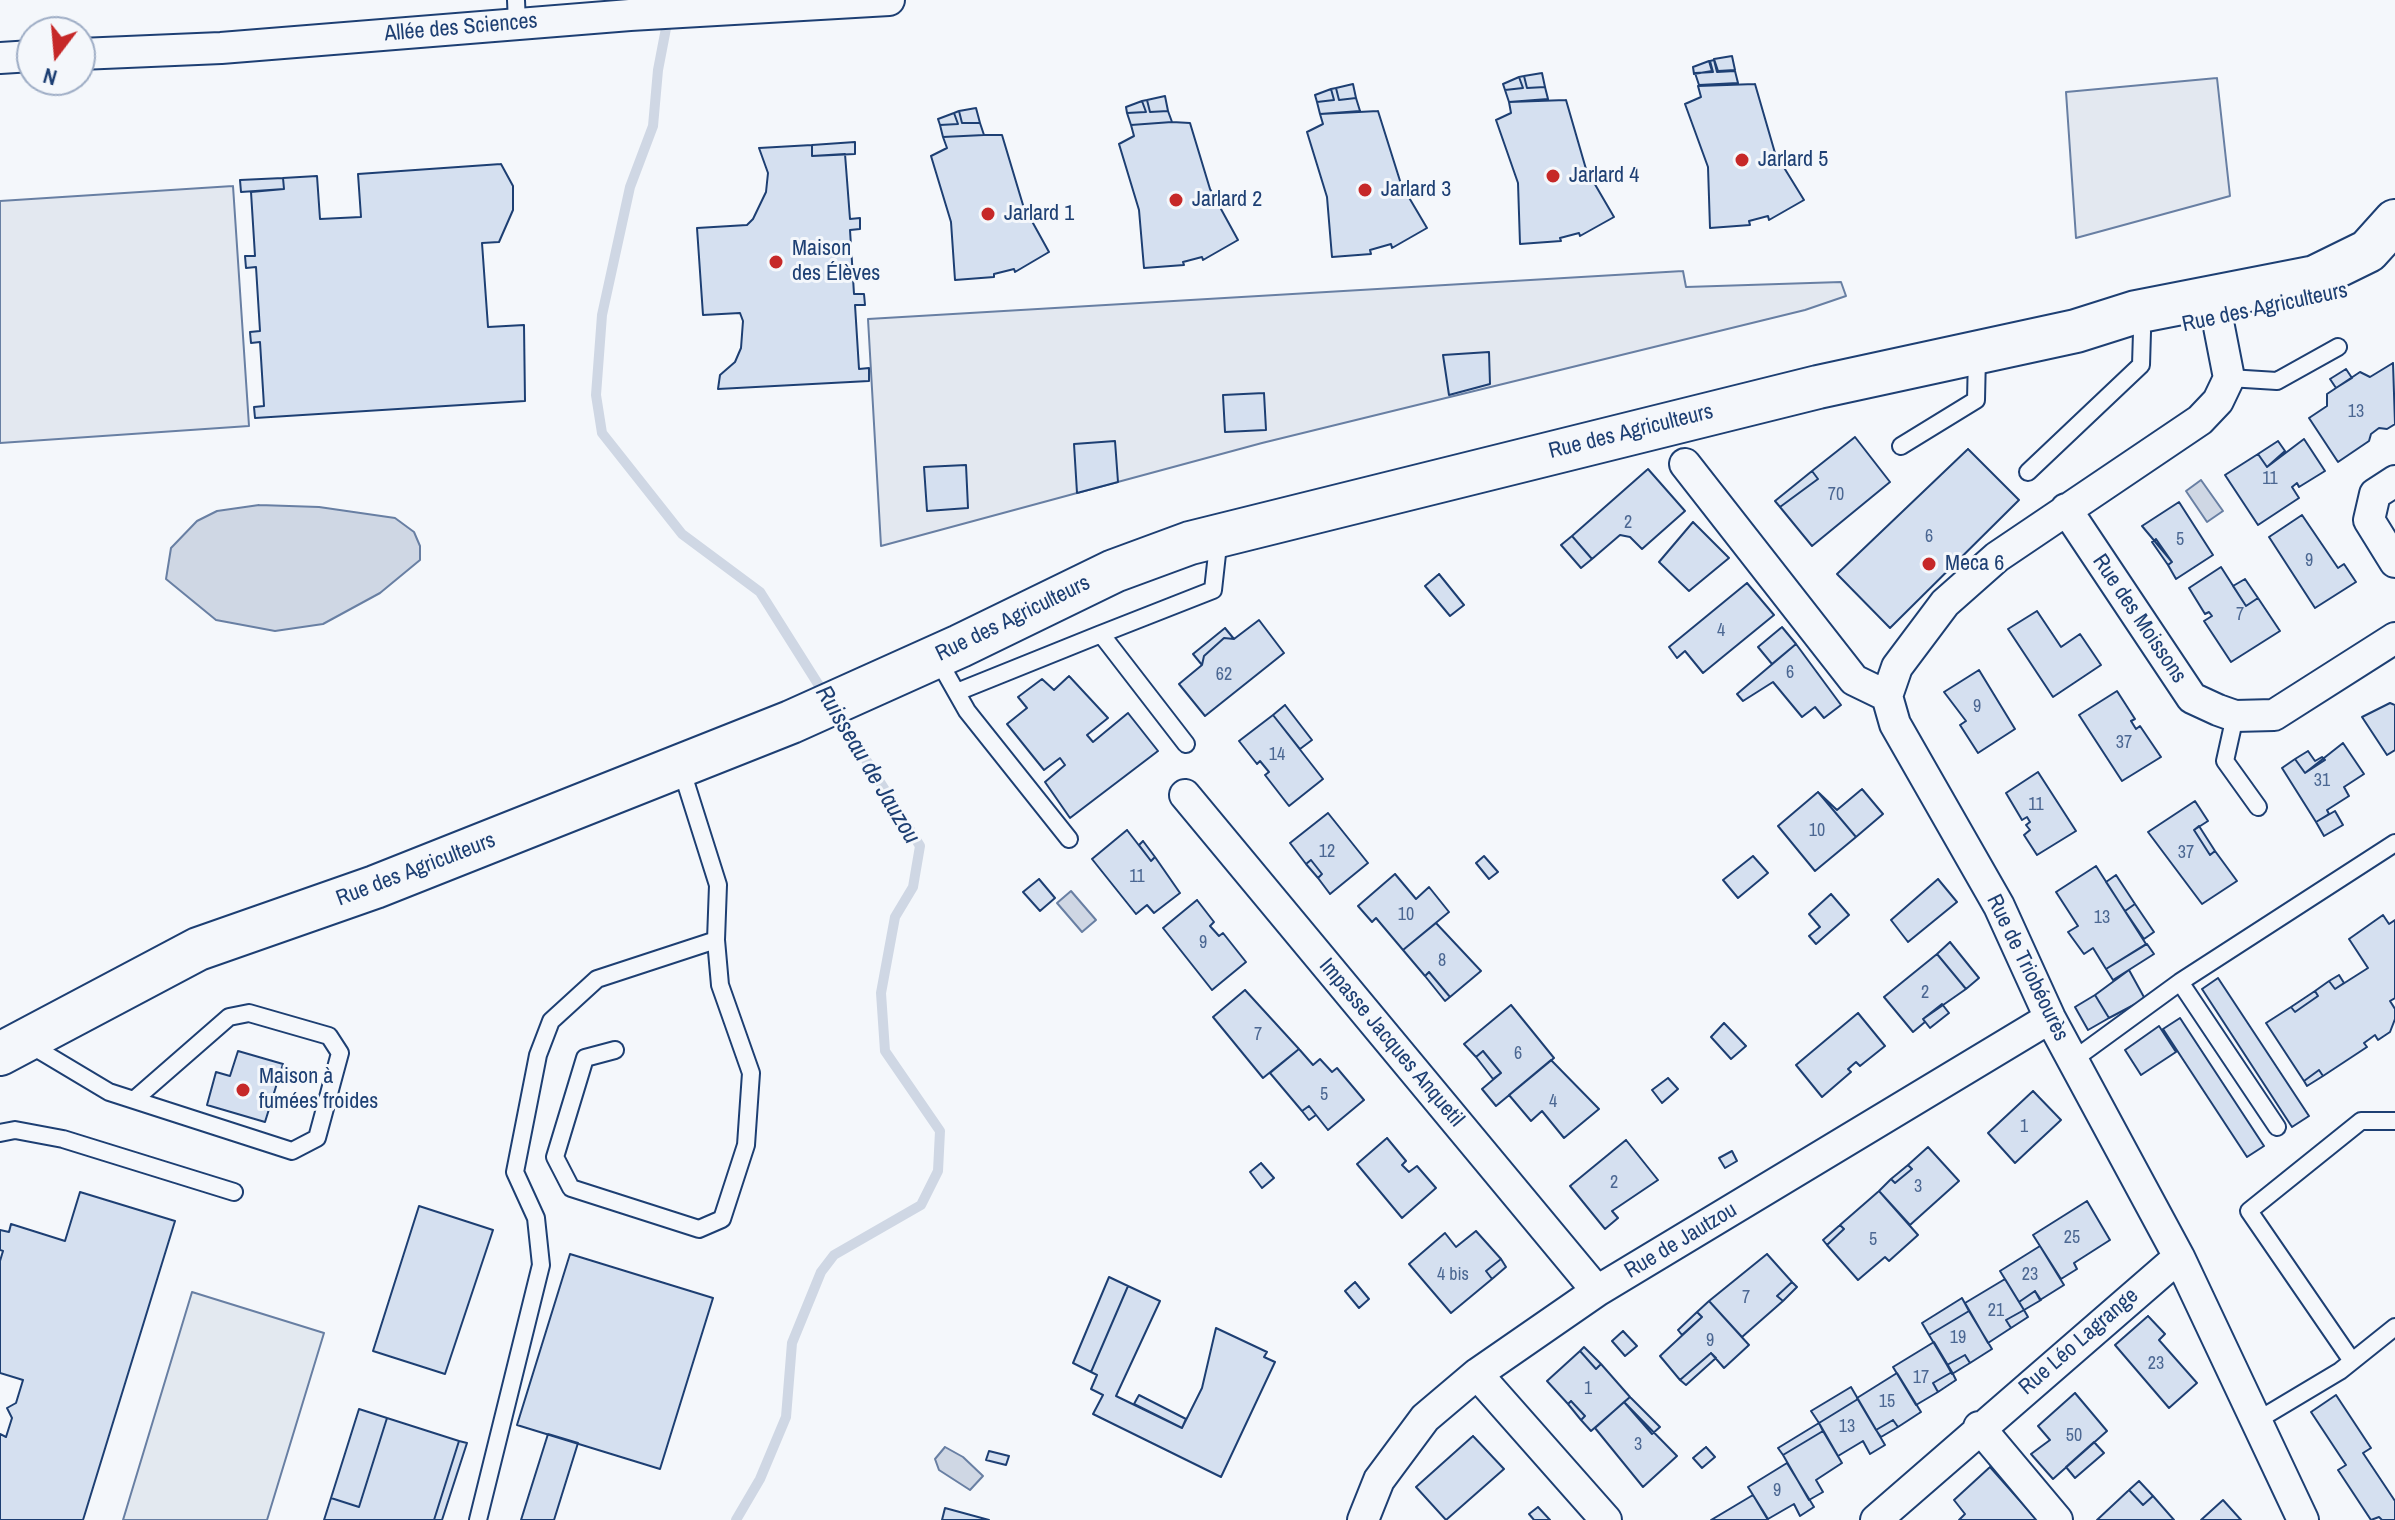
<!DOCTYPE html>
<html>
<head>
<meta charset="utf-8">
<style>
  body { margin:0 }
  #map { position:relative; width:2395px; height:1520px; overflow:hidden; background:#f4f7fb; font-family:"Archivo Narrow",sans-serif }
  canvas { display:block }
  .north { position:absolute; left:16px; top:16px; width:80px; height:80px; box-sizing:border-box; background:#f4f7fb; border:2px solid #9eadc5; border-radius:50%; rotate:196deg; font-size:22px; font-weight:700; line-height:32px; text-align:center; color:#1d3f73 }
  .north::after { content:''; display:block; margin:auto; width:28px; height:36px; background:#c62828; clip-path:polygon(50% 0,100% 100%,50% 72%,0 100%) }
</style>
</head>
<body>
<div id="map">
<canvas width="2395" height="1520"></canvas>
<div class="north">N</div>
</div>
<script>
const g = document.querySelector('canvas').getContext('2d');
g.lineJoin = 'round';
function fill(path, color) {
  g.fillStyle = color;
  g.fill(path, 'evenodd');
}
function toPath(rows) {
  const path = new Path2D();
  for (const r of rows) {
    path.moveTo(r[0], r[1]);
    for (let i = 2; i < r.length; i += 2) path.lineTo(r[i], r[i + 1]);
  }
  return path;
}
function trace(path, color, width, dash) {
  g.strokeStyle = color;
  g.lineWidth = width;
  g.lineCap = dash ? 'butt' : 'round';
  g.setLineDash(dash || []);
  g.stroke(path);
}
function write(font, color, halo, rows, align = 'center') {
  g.font = font + ' "Archivo Narrow",sans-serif';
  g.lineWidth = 6;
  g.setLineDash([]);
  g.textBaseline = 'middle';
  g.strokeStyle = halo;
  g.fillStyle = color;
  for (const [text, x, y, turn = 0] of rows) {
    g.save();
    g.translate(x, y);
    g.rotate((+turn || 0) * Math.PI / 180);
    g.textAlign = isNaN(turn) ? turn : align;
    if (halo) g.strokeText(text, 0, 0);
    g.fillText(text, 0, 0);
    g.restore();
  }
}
const green = toPath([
  [192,1292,324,1333,267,1520,123,1520,192,1292]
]);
fill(green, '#e3e9f0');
trace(green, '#687fa3', 2);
const parking = toPath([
  [2217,78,2230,196,2076,238,2066,92,2217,78],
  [233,186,249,426,0,443,0,201,233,186],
  [1683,271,1686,287,1841,282,1846,296,1805,310,1262,443,881,546,868,319,1683,271]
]);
fill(parking, '#e3e8f0');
trace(parking, '#687fa3', 2);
const water = toPath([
  [2201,480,2223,511,2207,522,2186,491,2201,480],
  [259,505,319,507,395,518,414,532,420,546,420,560,380,593,323,624,275,631,216,620,166,579,171,548,197,521,217,511,259,505],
  [1071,891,1096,920,1082,932,1057,903,1071,891],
  [945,1447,963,1457,983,1476,970,1490,939,1470,935,1459,945,1447]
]);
fill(water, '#cfd7e4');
trace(water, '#687fa3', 2);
trace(toPath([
  [668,18,658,70,653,126,630,187,602,315,596,395,602,433,682,534,760,592,825,695],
  [736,1520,760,1479,786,1417,792,1343,821,1272,834,1255,921,1205,938,1171,940,1131,885,1051,881,993,895,917,913,887,920,846,836,712]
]), '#cfd7e4', 10);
const building = toPath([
  [1732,56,1735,70,1718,71,1714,59,1732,56],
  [1714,60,1717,72,1735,71,1738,83,1699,85,1695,73,1713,72,1710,61,1714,60],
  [1709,61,1712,71,1694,74,1693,67,1709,61],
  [1542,73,1545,87,1527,88,1524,76,1542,73],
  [1524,76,1527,88,1545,87,1548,99,1509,102,1505,90,1523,88,1519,77,1524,76],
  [1519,77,1523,88,1505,90,1503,84,1519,77],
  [1353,84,1356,98,1339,100,1336,88,1353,84],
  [1755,84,1775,153,1804,200,1769,220,1768,216,1749,221,1750,225,1710,228,1708,167,1685,104,1701,97,1698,86,1755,84],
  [1336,88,1339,100,1356,98,1360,111,1320,114,1317,102,1334,100,1331,89,1336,88],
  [1331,89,1334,100,1317,102,1315,95,1331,89],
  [1165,96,1168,111,1150,112,1147,100,1165,96],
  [1147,100,1150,112,1168,111,1172,122,1131,125,1127,113,1146,112,1142,101,1147,100],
  [1566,100,1586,169,1614,217,1580,236,1579,233,1560,238,1561,241,1520,244,1518,183,1496,120,1511,113,1509,102,1566,100],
  [1142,101,1146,112,1127,113,1126,107,1142,101],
  [976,108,980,123,962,123,959,111,976,108],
  [959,111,962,123,980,123,984,135,943,137,940,125,958,124,954,113,959,111],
  [1378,111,1401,184,1427,228,1392,248,1391,244,1370,250,1371,254,1332,257,1327,197,1307,132,1323,124,1320,114,1378,111],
  [954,113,958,124,940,125,938,119,954,113],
  [1172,122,1190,123,1210,189,1238,240,1203,260,1202,257,1183,262,1184,265,1144,268,1139,210,1119,144,1134,136,1131,125,1172,122],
  [984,135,1002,135,1023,205,1049,252,1015,272,1014,269,994,274,994,277,955,280,951,222,931,156,947,148,943,137,984,135],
  [855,142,855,154,812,156,812,145,855,142],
  [812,145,812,156,845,154,850,219,860,218,860,229,850,230,854,294,864,294,865,305,855,305,859,369,869,368,869,381,718,389,720,375,735,362,741,348,743,321,740,313,703,315,697,228,747,225,753,219,766,192,768,173,759,148,812,145],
  [501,164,513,186,513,210,499,242,482,243,488,327,524,325,525,401,255,418,254,407,264,406,260,342,251,343,250,332,260,331,256,267,246,268,245,256,255,256,251,192,284,189,283,178,317,176,320,219,361,217,358,174,501,164],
  [283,178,284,189,241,192,240,180,283,178],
  [1489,352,1490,384,1449,395,1443,355,1489,352],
  [2393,363,2395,424,2387,429,2379,428,2371,434,2369,441,2338,462,2309,418,2327,406,2327,394,2360,372,2370,377,2393,363],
  [2346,369,2352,378,2336,388,2330,379,2346,369],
  [1264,393,1266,430,1225,432,1223,395,1264,393],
  [1855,437,1890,482,1812,546,1780,507,1818,479,1812,471,1855,437],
  [2304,439,2325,471,2299,487,2297,483,2292,487,2299,498,2258,525,2225,475,2258,454,2267,467,2304,439],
  [1115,441,1118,482,1077,493,1074,444,1115,441],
  [2278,441,2285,451,2267,467,2258,454,2278,441],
  [1968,449,2019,500,1890,628,1837,574,1968,449],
  [966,465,968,508,927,511,924,467,966,465],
  [1648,469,1685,511,1642,549,1630,537,1620,535,1592,559,1572,536,1648,469],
  [1812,471,1818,479,1780,507,1775,501,1812,471],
  [2179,502,2213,555,2176,579,2168,565,2172,562,2142,526,2179,502],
  [2302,515,2338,568,2344,564,2356,582,2315,608,2269,537,2302,515],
  [1693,522,1729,558,1689,591,1659,562,1693,522],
  [1572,536,1592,559,1581,568,1561,545,1572,536],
  [2156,539,2172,562,2168,565,2152,542,2156,539],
  [2221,567,2246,606,2258,598,2280,631,2231,662,2204,621,2212,616,2209,612,2205,614,2189,588,2221,567],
  [1439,574,1464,605,1450,616,1425,586,1439,574],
  [2245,579,2258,598,2246,606,2233,586,2245,579],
  [1747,583,1774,615,1703,673,1685,651,1677,658,1669,647,1747,583],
  [2037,611,2061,647,2080,634,2101,665,2053,697,2008,629,2037,611],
  [1259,620,1284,653,1205,716,1179,684,1202,665,1204,656,1224,638,1234,639,1259,620],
  [1782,627,1796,644,1772,664,1758,647,1782,627],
  [1225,628,1234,639,1224,638,1204,656,1202,665,1193,654,1225,628],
  [1796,644,1841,705,1824,718,1815,707,1802,717,1773,682,1743,701,1737,694,1796,644],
  [1979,670,2015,729,1978,753,1960,725,1966,721,1944,692,1979,670],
  [1069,676,1108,718,1087,735,1093,742,1128,713,1158,751,1070,818,1045,782,1065,765,1060,758,1044,770,1007,724,1027,708,1018,697,1042,679,1054,690,1069,676],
  [2117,691,2135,719,2131,721,2136,729,2140,726,2161,757,2122,781,2079,715,2117,691],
  [2390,703,2395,705,2395,750,2387,755,2362,717,2390,703],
  [1285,705,1312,740,1300,749,1273,715,1285,705],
  [1273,715,1323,779,1289,806,1265,775,1269,772,1260,761,1257,764,1239,741,1273,715],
  [2343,743,2364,774,2344,787,2349,796,2327,810,2329,814,2316,822,2282,768,2295,759,2305,773,2343,743],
  [2308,751,2315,761,2322,757,2325,760,2305,773,2295,759,2308,751],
  [2038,772,2076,831,2037,855,2024,835,2030,830,2026,825,2030,822,2027,817,2022,820,2006,793,2038,772],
  [1862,789,1883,814,1856,837,1818,792,1837,810,1862,789],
  [1818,792,1856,837,1815,871,1778,826,1818,792],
  [2195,801,2208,821,2194,830,2210,855,2215,851,2237,881,2202,904,2148,832,2195,801],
  [2335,811,2343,825,2324,836,2316,822,2335,811],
  [1328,813,1368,863,1330,894,1318,878,1322,874,1311,860,1306,864,1290,843,1328,813],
  [2199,826,2215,851,2210,855,2194,830,2199,826],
  [1127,830,1151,861,1155,857,1180,893,1154,913,1147,905,1136,914,1092,859,1127,830],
  [1143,841,1155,857,1151,861,1139,845,1143,841],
  [1484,856,1498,872,1489,879,1476,863,1484,856],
  [1753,856,1768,873,1738,898,1723,880,1753,856],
  [1311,860,1322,874,1318,878,1306,864,1311,860],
  [2096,866,2146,944,2106,969,2093,948,2084,954,2068,932,2078,926,2056,892,2096,866],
  [1395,874,1416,899,1429,887,1449,912,1403,950,1376,918,1372,922,1358,906,1395,874],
  [2116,875,2135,904,2125,911,2106,882,2116,875],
  [1039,879,1055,898,1040,911,1023,892,1039,879],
  [1938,879,1957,902,1908,942,1891,920,1938,879],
  [1831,894,1849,915,1816,944,1809,936,1820,927,1809,914,1831,894],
  [1197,900,1214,922,1210,926,1219,936,1223,933,1246,962,1212,990,1163,928,1197,900],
  [2135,904,2154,932,2144,939,2125,911,2135,904],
  [2383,915,2389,924,2395,920,2395,998,2390,1001,2395,1009,2395,1019,2390,1032,2378,1040,2375,1035,2364,1043,2367,1047,2323,1076,2319,1070,2304,1081,2266,1023,2291,1007,2295,1012,2318,996,2315,991,2329,981,2335,989,2368,968,2349,939,2383,915],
  [1436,923,1481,971,1450,997,1429,972,1425,976,1403,950,1436,923],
  [1950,942,1979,978,1966,989,1937,954,1950,942],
  [2147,944,2154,954,2113,980,2106,969,2147,944],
  [1937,954,1966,989,1923,1019,1925,1022,1913,1032,1884,997,1937,954],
  [2129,970,2145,999,2109,1018,2095,995,2129,970],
  [1429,972,1450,997,1445,1001,1425,976,1429,972],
  [2339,975,2344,983,2335,989,2329,981,2339,975],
  [2218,978,2309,1116,2292,1127,2202,989,2218,978],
  [1245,990,1299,1049,1263,1078,1213,1017,1245,990],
  [2315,991,2318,996,2295,1012,2291,1007,2315,991],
  [2095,995,2109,1018,2088,1030,2075,1007,2095,995],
  [1942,1004,1949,1013,1930,1028,1923,1019,1942,1004],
  [1511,1005,1554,1058,1496,1106,1482,1089,1501,1073,1483,1051,1476,1057,1464,1044,1511,1005],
  [1858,1013,1885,1046,1860,1066,1856,1062,1848,1069,1851,1072,1822,1097,1796,1065,1858,1013],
  [2180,1018,2264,1146,2247,1157,2163,1029,2180,1018],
  [1724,1023,1746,1046,1731,1059,1711,1037,1724,1023],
  [2159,1026,2176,1052,2141,1075,2125,1050,2159,1026],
  [1299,1049,1313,1065,1320,1059,1332,1072,1337,1068,1364,1100,1328,1130,1309,1106,1302,1111,1270,1073,1299,1049],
  [238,1051,283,1064,265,1122,207,1105,216,1072,230,1076,238,1051],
  [1483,1051,1501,1073,1493,1079,1476,1057,1483,1051],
  [1551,1060,1599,1109,1564,1138,1542,1111,1531,1121,1509,1095,1551,1060],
  [2319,1070,2323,1076,2307,1086,2304,1081,2319,1070],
  [1668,1078,1678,1089,1662,1103,1652,1090,1668,1078],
  [2033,1091,2061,1120,2015,1163,1988,1133,2033,1091],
  [1309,1106,1316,1115,1309,1120,1302,1111,1309,1106],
  [1387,1138,1406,1161,1402,1165,1409,1172,1417,1166,1436,1188,1402,1218,1357,1164,1387,1138],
  [1626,1140,1658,1180,1612,1211,1618,1218,1605,1229,1570,1186,1626,1140],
  [1928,1147,1959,1181,1910,1225,1879,1191,1891,1179,1895,1183,1912,1169,1908,1165,1928,1147],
  [1732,1151,1737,1161,1725,1168,1719,1158,1732,1151],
  [1261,1163,1274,1178,1262,1188,1250,1172,1261,1163],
  [1908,1165,1912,1169,1895,1183,1891,1179,1908,1165],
  [1879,1191,1918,1235,1889,1261,1885,1257,1858,1280,1827,1245,1844,1229,1840,1225,1879,1191],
  [80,1192,175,1221,83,1520,0,1520,0,1434,6,1437,12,1418,7,1408,16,1403,23,1380,0,1373,0,1261,3,1251,0,1250,0,1230,9,1232,11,1224,65,1241,80,1192],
  [2087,1201,2110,1240,2074,1263,2077,1269,2061,1279,2033,1235,2087,1201],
  [419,1206,493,1230,445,1374,373,1351,419,1206],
  [1840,1225,1844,1229,1827,1245,1823,1240,1840,1225],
  [1476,1231,1501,1259,1486,1271,1492,1279,1451,1313,1409,1264,1445,1233,1456,1247,1476,1231],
  [2040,1246,2064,1285,2040,1300,2035,1291,2019,1302,2000,1271,2040,1246],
  [570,1254,713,1298,660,1469,517,1425,570,1254],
  [1767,1254,1792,1282,1777,1296,1783,1301,1742,1337,1709,1301,1767,1254],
  [1501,1259,1506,1267,1492,1279,1486,1271,1501,1259],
  [1109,1277,1128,1286,1091,1372,1073,1363,1109,1277],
  [2005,1279,2024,1310,2006,1320,2011,1328,1988,1343,1965,1303,2005,1279],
  [1355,1282,1369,1299,1359,1308,1345,1291,1355,1282],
  [1792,1282,1797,1287,1783,1301,1777,1296,1792,1282],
  [1128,1286,1160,1301,1116,1396,1182,1428,1202,1388,1216,1328,1267,1352,1264,1357,1275,1362,1221,1477,1093,1414,1103,1395,1091,1389,1097,1375,1091,1372,1128,1286],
  [2035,1291,2041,1300,2024,1310,2019,1302,2035,1291],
  [1962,1298,1969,1311,1929,1335,1922,1323,1962,1298],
  [1709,1301,1749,1345,1724,1368,1711,1353,1680,1380,1660,1356,1702,1317,1697,1312,1709,1301],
  [2024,1310,2028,1317,2011,1328,2006,1320,2024,1310],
  [1969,1311,1992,1349,1970,1363,1965,1355,1947,1365,1929,1335,1969,1311],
  [1697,1312,1702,1317,1682,1335,1678,1330,1697,1312],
  [2148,1316,2165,1334,2159,1340,2197,1383,2169,1408,2115,1345,2148,1316],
  [1623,1331,1637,1346,1625,1356,1612,1341,1623,1331],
  [1934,1342,1952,1372,1933,1383,1938,1392,1916,1405,1893,1367,1934,1342],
  [1584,1347,1601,1364,1596,1369,1580,1351,1584,1347],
  [1580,1351,1596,1369,1601,1364,1630,1397,1591,1431,1581,1420,1585,1416,1571,1401,1568,1404,1547,1381,1580,1351],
  [1711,1353,1716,1358,1686,1385,1680,1380,1711,1353],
  [1965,1355,1970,1363,1952,1374,1947,1365,1965,1355],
  [1952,1372,1956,1380,1938,1392,1933,1383,1952,1372],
  [1897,1373,1921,1412,1898,1427,1893,1420,1876,1430,1857,1398,1897,1373],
  [1851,1387,1858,1399,1819,1423,1811,1411,1851,1387],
  [2075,1393,2107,1431,2053,1479,2031,1454,2050,1440,2038,1426,2075,1393],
  [1139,1395,1186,1419,1182,1428,1134,1404,1139,1395],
  [2336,1395,2371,1448,2363,1453,2395,1501,2395,1520,2382,1520,2379,1517,2371,1520,2338,1470,2346,1465,2311,1412,2336,1395],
  [1630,1397,1660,1427,1652,1434,1624,1402,1630,1397],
  [1858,1399,1885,1445,1870,1454,1863,1441,1838,1456,1819,1423,1858,1399],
  [1571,1401,1585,1416,1581,1420,1568,1404,1571,1401],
  [1624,1402,1677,1456,1643,1487,1595,1428,1624,1402],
  [359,1409,387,1418,359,1507,331,1498,359,1409],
  [387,1418,459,1441,434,1520,324,1520,331,1498,359,1507,387,1418],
  [1893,1420,1898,1427,1881,1437,1876,1430,1893,1420],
  [1819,1423,1823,1431,1783,1455,1778,1448,1819,1423],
  [1823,1431,1842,1463,1816,1480,1823,1492,1809,1500,1783,1455,1823,1431],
  [548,1434,578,1443,554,1520,521,1520,548,1434],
  [1473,1436,1504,1469,1446,1520,1416,1487,1473,1436],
  [459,1441,467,1443,442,1520,434,1520,459,1441],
  [2094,1442,2104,1453,2075,1478,2066,1467,2094,1442],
  [1706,1447,1715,1457,1702,1468,1693,1458,1706,1447],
  [989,1451,1009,1456,1006,1465,986,1460,989,1451],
  [1787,1463,1814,1507,1800,1516,1794,1504,1768,1519,1748,1487,1787,1463],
  [1990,1467,2037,1520,1959,1520,1965,1514,1954,1500,1990,1467],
  [2139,1481,2153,1496,2143,1505,2129,1490,2139,1481],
  [2129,1490,2143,1505,2153,1496,2174,1520,2097,1520,2129,1490],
  [1753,1495,1768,1520,1711,1520,1753,1495],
  [2223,1500,2241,1520,2201,1520,2223,1500],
  [1538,1507,1550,1520,1534,1520,1529,1514,1538,1507],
  [945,1508,989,1520,942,1520,945,1508]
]);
fill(building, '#d5e0f0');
trace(building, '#1d3f73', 2);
const lane = toPath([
  [516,0,517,24],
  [2229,378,2277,381,2338,347],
  [1901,446,1976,400,1977,355],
  [2028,472,2141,365,2142,332,2137,314],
  [1101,634,1213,590,1219,536],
  [937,658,967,711,1069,839],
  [957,692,1101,634,1186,744],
  [2235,716,2225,761,2258,807],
  [2180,982,2277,1127],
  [27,1043,109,1092,292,1151,317,1138,340,1053,329,1036,249,1013,229,1017,135,1099],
  [615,1050,585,1058,555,1157,571,1188,699,1229,722,1219,746,1145,751,1073,720,985,716,940,718,885,681,768],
  [2073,1060,2180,982,2395,843],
  [0,1133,15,1130,63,1139,234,1192],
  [2352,1361,2249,1211,2361,1121,2395,1121],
  [2258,1420,2340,1371,2395,1327],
  [478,1520,541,1265,536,1218,515,1172,538,1055,551,1021,597,979,716,940]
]);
const street = toPath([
  [80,54,221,48,630,15,889,0],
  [0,58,32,56],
  [1685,464,1854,680,1887,696,1895,724,1999,906,2050,1018,2179,1257,2303,1520],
  [2395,481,2375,494,2369,520,2395,562],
  [2066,509,2192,698,2218,710,2235,716,2274,715,2395,638],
  [1887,696,1897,667,1945,603,1997,557,2200,420,2218,401,2229,378,2213,296],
  [1185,795,1597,1291],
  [1477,1374,1606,1520],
  [1979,1427,2057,1520],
  [1363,1520,1379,1480,1425,1418,1477,1374,1597,1291,2050,1018],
  [1876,1520,2179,1257]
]);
const secondary = toPath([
  [0,1054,198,949,375,887,791,722,960,646,1114,571,1190,543,1818,387,2076,331,2136,312,2315,277,2368,251,2395,221]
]);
trace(lane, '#1d3f73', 20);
trace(street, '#1d3f73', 34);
trace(secondary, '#1d3f73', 46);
trace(lane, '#f4f7fb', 16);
trace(street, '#f4f7fb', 30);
trace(secondary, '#f4f7fb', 42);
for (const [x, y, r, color] of [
  [1742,160,8,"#c62828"],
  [1553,176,8,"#c62828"],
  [1365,190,8,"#c62828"],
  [1176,200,8,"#c62828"],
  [988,214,8,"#c62828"],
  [776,262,8,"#c62828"],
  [1929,564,8,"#c62828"],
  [243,1090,8,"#c62828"]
]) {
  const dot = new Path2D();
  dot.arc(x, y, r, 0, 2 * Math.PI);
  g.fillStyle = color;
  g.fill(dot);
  trace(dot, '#f4f7fb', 3);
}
write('18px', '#4b6792', null, [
  ["13",2356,412],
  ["11",2270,479],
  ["70",1836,495],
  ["2",1628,523],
  ["6",1929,537],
  ["5",2180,540],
  ["9",2309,561],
  ["7",2240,615],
  ["4",1721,631],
  ["6",1790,673],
  ["62",1224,675],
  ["9",1977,707],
  ["37",2124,743],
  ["14",1277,755],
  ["31",2322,781],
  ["11",2036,805],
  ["10",1817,831],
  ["12",1327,852],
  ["37",2186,853],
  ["11",1137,877],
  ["10",1406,915],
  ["13",2102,918],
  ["9",1203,943],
  ["8",1442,961],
  ["2",1925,993],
  ["7",1258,1035],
  ["6",1518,1054],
  ["5",1324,1095],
  ["4",1553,1102],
  ["1",2024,1127],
  ["2",1614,1183],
  ["3",1918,1187],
  ["25",2072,1238],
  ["5",1873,1240],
  ["4 bis",1453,1275],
  ["23",2030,1275],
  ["7",1746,1298],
  ["21",1996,1311],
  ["19",1958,1338],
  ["9",1710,1341],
  ["23",2156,1364],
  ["17",1921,1378],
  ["1",1588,1389],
  ["15",1887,1402],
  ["13",1847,1427],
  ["50",2074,1436],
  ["3",1638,1445],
  ["9",1777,1491]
]);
write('22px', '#1d3f73', '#f4f7fb', [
  ["Allée des Sciences",461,28,-5],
  ["Rue des Agriculteurs",2265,308,-12],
  ["Rue des Agriculteurs",1631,432,-14],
  ["Rue des Agriculteurs",1013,619,-26],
  ["Rue des Moissons",2139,619,56],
  ["Rue des Agriculteurs",416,870,-21],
  ["Rue de Triobéourès",2027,968,64],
  ["Impasse Jacques Anquetil",1391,1043,50],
  ["Rue de Jautzou",1681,1241,-31],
  ["Rue Léo Lagrange",2079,1342,-41]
]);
write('22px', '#1d3f73', '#f4f7fb', [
  ["Jarlard 5",1758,160],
  ["Jarlard 4",1569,176],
  ["Jarlard 3",1381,190],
  ["Jarlard 2",1192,200],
  ["Jarlard 1",1004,214],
  ["Maison",792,249],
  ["des Élèves",792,274],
  ["Meca 6",1945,564],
  ["Maison à",259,1077],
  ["fumées froides",259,1102]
], 'left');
write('italic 24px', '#1d3f73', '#f4f7fb', [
  ["Ruisseau de Jauzou",867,765,59]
]);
</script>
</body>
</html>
